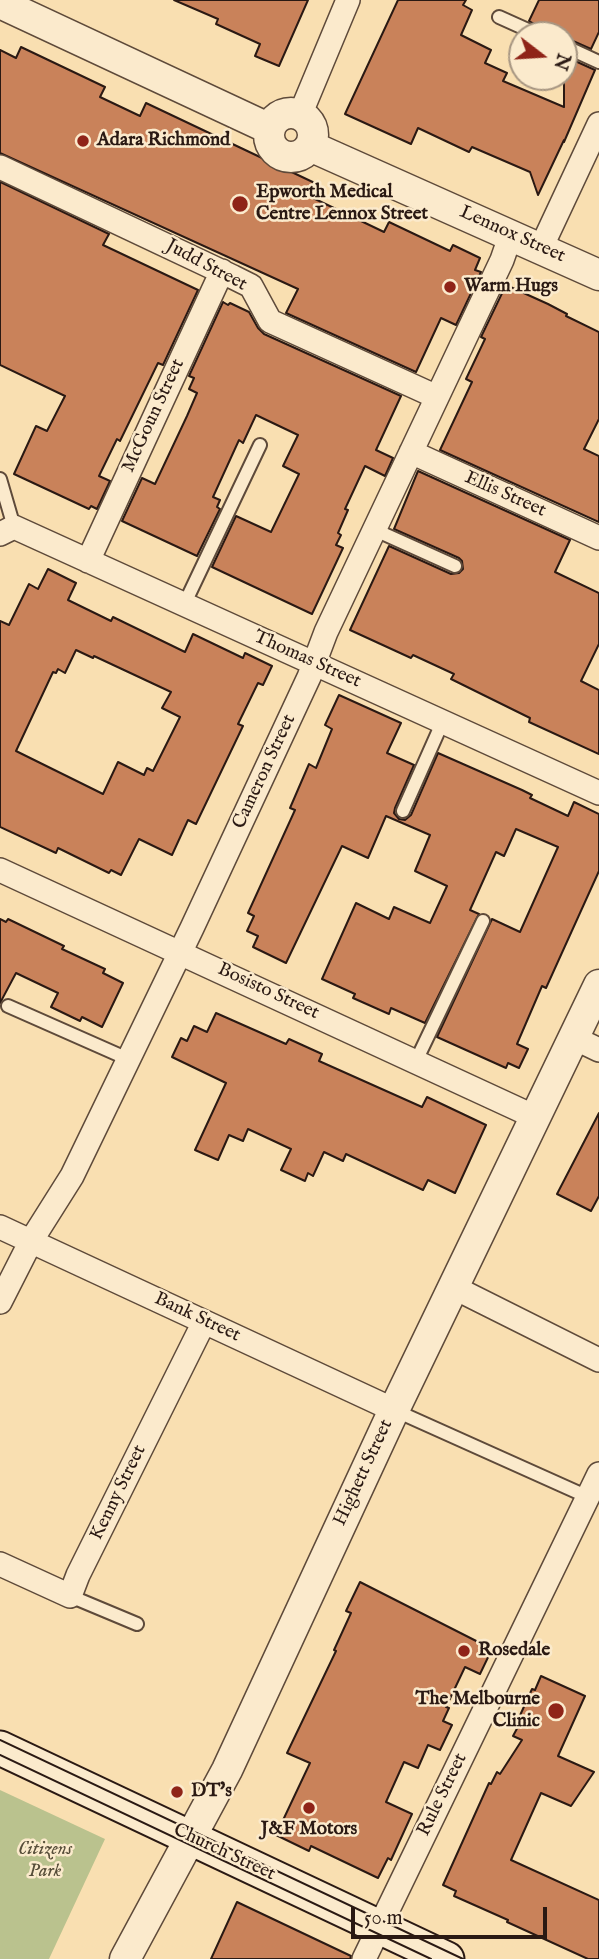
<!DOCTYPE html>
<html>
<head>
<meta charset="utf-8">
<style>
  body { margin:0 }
  #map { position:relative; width:599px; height:1959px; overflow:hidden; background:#f9dfb1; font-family:"IM FELL English",serif }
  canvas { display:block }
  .north { position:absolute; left:508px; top:21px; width:70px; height:70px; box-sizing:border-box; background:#fbeacc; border:2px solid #a79682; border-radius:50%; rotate:107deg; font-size:19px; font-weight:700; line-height:28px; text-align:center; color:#2a1913 }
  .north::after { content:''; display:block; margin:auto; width:24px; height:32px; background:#8f2418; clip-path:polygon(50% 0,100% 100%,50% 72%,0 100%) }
  .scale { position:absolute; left:351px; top:1907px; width:196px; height:32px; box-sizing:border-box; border:4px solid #2a1913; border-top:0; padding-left:9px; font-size:21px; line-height:24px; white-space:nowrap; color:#2a1913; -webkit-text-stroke:5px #fbeacc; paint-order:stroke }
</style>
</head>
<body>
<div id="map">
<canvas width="599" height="1959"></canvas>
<div class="north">N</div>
<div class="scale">50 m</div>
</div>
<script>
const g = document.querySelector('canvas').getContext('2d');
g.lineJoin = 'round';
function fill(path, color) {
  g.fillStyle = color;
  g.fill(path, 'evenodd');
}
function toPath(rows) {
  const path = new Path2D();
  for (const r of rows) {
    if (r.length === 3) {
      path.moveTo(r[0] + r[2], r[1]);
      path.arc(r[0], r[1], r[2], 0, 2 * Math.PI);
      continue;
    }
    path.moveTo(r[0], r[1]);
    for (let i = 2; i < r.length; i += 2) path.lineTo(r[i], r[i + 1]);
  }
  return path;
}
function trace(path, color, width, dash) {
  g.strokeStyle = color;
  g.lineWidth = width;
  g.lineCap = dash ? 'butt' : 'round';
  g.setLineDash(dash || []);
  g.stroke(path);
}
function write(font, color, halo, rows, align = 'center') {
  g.font = font + ' "IM FELL English",serif';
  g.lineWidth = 5;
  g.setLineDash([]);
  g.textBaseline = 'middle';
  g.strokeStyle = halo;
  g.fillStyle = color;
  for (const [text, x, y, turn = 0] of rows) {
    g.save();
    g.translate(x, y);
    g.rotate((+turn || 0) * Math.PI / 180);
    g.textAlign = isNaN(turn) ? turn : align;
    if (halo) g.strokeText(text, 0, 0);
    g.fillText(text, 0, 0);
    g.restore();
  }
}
fill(toPath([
  [0,1790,105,1839,49,1959,0,1959]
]), '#bac28e');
const building = toPath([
  [174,0,308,0,279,66,255,56,260,44,216,24,218,19,174,0],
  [398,0,466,0,463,5,472,10,461,35,491,50,485,63,507,73,503,81,564,107,564,56,595,70,564,142,564,140,538,195,530,172,472,147,469,152,418,128,411,144,345,114,398,0],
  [539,0,599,0,599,32,591,49,564,37,564,35,554,35,529,21,539,0],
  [21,47,105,87,100,97,140,116,146,103,319,185,313,198,384,232,389,222,450,251,453,245,480,258,475,270,481,272,456,325,441,318,416,372,286,313,298,289,0,153,0,50,16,58,21,47],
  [0,182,109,234,103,245,198,290,163,365,158,363,120,441,117,439,99,476,110,481,97,509,91,506,89,509,14,474,36,426,47,431,65,396,0,365,0,182],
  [506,285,548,304,567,314,566,316,599,332,599,419,584,449,599,456,599,522,440,450,472,382,466,379,485,339,481,337,506,285],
  [223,302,228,305,230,303,249,312,258,328,264,334,401,396,376,450,393,458,385,476,365,466,345,509,348,510,338,533,341,535,336,545,343,548,312,614,212,567,236,516,271,532,299,474,283,466,298,435,256,415,243,443,239,440,213,497,220,500,217,507,220,509,197,556,122,521,142,478,155,484,187,416,197,393,189,389,194,378,189,376,223,302],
  [418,471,570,540,555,572,599,593,599,644,581,681,599,690,599,754,529,722,530,718,451,679,454,674,413,655,411,658,350,630,389,546,451,574,459,573,463,569,462,561,459,558,394,529,418,471],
  [48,569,76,583,68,600,111,621,113,617,185,652,193,634,243,658,245,653,272,666,263,685,258,683,238,724,243,726,196,824,188,820,172,855,139,839,121,875,111,870,109,873,58,848,56,853,0,827,0,621,9,625,29,584,38,589,48,569],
  [76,650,93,658,94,656,171,692,162,708,180,717,153,771,147,768,144,775,118,762,103,794,16,751,53,672,56,673,58,669,65,673,76,650],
  [339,695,401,723,387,753,414,765,395,808,394,813,399,819,405,820,411,815,438,753,522,790,532,795,530,798,568,816,574,802,599,814,599,871,546,988,542,986,517,1044,528,1049,519,1068,508,1063,506,1068,437,1037,492,919,520,932,558,847,516,829,504,856,496,852,470,910,479,914,425,1023,391,1008,389,1014,353,998,355,994,322,979,356,903,389,919,394,907,430,923,447,886,415,871,430,835,386,816,368,858,342,846,286,963,253,947,258,936,247,931,254,916,248,913,295,810,290,808,309,764,316,768,332,729,325,725,339,695],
  [0,919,6,922,8,919,64,946,62,949,105,969,103,973,123,983,102,1027,82,1017,80,1021,51,1007,58,993,16,973,0,1003,0,919],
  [216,1013,286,1044,289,1039,322,1054,319,1061,422,1107,427,1097,486,1125,455,1193,428,1180,423,1190,346,1154,343,1161,324,1152,313,1176,308,1173,305,1181,281,1170,291,1149,248,1129,243,1141,229,1135,218,1160,195,1150,226,1083,172,1057,181,1038,187,1041,194,1026,207,1032,216,1013],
  [599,1113,599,1196,591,1211,557,1194,599,1113],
  [360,1582,492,1649,480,1674,465,1667,446,1707,449,1708,443,1721,452,1725,440,1750,428,1745,418,1768,404,1762,386,1802,412,1814,391,1860,388,1858,378,1878,311,1846,309,1851,276,1835,310,1763,287,1753,336,1651,334,1650,351,1613,346,1611,360,1582],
  [541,1676,585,1696,558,1756,594,1772,571,1806,541,1793,511,1860,599,1900,599,1959,588,1959,507,1922,508,1920,454,1896,456,1891,443,1885,489,1783,491,1784,497,1772,500,1774,522,1740,513,1736,520,1723,517,1722,532,1689,535,1690,541,1676],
  [237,1902,351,1956,350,1959,211,1959,237,1902]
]);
fill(building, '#c9825a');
trace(building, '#2a1913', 2);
const service = toPath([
  [499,17,539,35],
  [564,46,599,62],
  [0,479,14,527],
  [373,529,455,566],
  [184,605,260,445],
  [403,811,443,721],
  [8,1006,128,1059],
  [416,1061,483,921],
  [394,1410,588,1497],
  [70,1596,137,1624]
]);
const minor = toPath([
  [300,115,348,0],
  [0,167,233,277,251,286,270,321,437,397],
  [541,248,599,124],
  [411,452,599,538],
  [0,534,14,527,599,793],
  [88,561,222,271],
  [0,870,535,1117],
  [574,1038,599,1050],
  [0,1227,394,1410],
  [453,1287,599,1360],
  [0,1302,31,1241,72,1176,192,928,309,677,326,632,502,260,511,234],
  [0,1564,70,1596,78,1575,204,1322],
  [364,1959,599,1474]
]);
const tertiary = toPath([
  [0,3,270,129],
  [291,135,22],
  [310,146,599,275],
  [125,1959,227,1770,394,1410,599,985]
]);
const secondary = toPath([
  [0,1748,447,1959]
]);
trace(service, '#5e4a3a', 16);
trace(minor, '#5e4a3a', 26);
trace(tertiary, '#5e4a3a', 33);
trace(secondary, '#2a1913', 37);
trace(service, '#fbeacc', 12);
trace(minor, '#fbeacc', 23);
trace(tertiary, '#fbeacc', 30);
trace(secondary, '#fbeacc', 33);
trace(toPath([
  [0,1740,463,1959],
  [0,1755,431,1959]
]), '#2a1913', 2);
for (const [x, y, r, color] of [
  [83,141,7,"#8f2418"],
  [240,204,9,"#8f2418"],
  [450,287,7,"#8f2418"],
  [464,1651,7,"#8f2418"],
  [556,1711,9,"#8f2418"],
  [177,1792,7,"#8f2418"],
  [309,1808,7,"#8f2418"]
]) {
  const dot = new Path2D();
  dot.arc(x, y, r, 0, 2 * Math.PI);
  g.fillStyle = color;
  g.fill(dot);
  trace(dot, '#fbeacc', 2.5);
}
write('bold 19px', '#2a1913', '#fbeacc', [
  ["Adara Richmond",97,141],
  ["Epworth Medical",256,193],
  ["Centre Lennox Street",256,215],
  ["Warm Hugs",464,287],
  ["Rosedale",478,1651],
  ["The Melbourne",540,1700,"right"],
  ["Clinic",540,1722,"right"],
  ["DT's",191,1792],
  ["J&F Motors",309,1830,"center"]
], 'left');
write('19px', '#2a1913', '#fbeacc', [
  ["Lennox Street",512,235,24],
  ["Judd Street",206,266,28],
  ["McGoun Street",154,416,-65],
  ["Ellis Street",505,495,24],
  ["Thomas Street",307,660,24],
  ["Cameron Street",265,772,-65],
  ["Bosisto Street",268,992,25],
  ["Bank Street",197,1318,25],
  ["Highett Street",364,1473,-65],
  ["Kenny Street",119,1493,-64],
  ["Rule Street",443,1795,-64],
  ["Church Street",224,1853,25]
]);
write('italic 19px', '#554c38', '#fbeacc', [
  ["Citizens",45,1850],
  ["Park",45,1872]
]);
</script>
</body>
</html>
